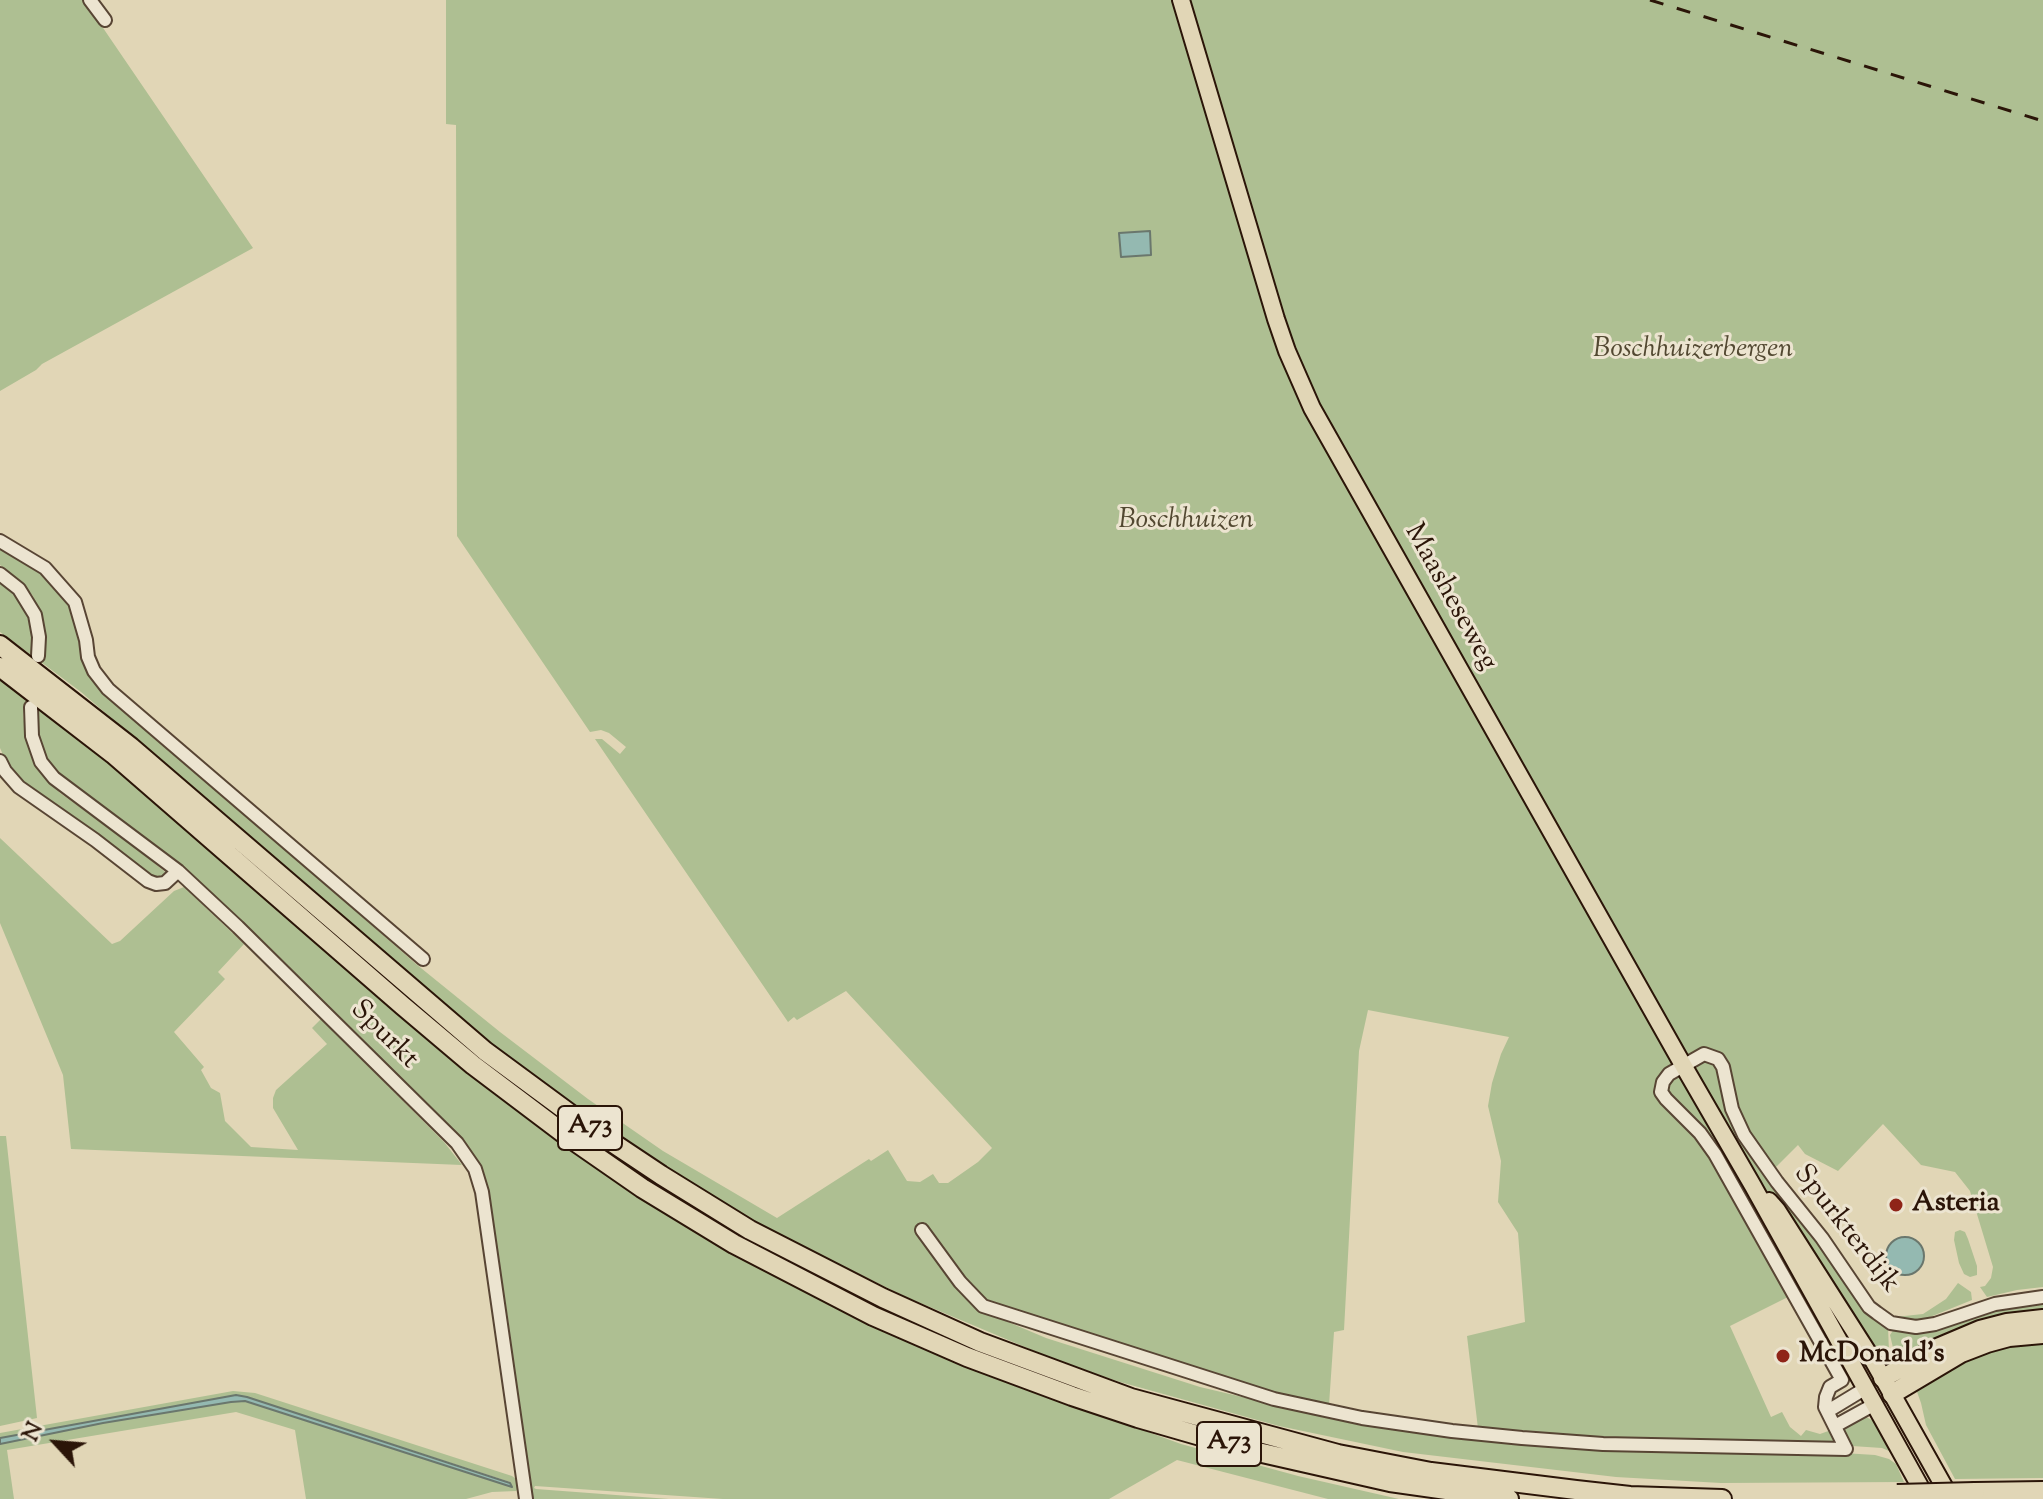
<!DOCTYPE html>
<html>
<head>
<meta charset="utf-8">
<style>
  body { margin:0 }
  #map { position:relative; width:2043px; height:1499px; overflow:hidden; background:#e1d6b6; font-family:"Sorts Mill Goudy",serif }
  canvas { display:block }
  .north { position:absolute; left:16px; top:1403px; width:80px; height:80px; -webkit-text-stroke:6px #ece4d0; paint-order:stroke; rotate:296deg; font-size:22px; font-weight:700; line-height:32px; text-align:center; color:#2b1508 }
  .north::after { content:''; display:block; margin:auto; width:28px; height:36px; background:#2b1508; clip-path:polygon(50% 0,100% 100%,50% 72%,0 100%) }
</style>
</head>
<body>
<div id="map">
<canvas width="2043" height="1499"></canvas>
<div class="north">N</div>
</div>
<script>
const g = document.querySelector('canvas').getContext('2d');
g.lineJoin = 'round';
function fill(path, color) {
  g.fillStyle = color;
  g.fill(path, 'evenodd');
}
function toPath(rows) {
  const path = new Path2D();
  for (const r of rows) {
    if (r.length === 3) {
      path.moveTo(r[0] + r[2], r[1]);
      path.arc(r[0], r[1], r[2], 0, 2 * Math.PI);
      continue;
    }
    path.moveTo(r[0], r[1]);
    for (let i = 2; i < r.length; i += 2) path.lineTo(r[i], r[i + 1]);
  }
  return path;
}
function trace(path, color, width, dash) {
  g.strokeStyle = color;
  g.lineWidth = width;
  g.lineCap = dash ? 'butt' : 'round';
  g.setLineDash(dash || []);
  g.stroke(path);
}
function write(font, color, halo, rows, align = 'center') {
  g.font = font + ' "Sorts Mill Goudy",serif';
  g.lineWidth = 6;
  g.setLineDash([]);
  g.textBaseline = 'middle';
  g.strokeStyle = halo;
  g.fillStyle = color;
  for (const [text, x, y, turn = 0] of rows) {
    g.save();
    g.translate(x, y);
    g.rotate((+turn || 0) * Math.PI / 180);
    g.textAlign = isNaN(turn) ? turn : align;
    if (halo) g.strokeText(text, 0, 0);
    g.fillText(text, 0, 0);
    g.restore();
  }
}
fill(toPath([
  [0,0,84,0,253,248,42,364,36,370,0,391],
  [446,0,2043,0,2043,1287,2017,1290,1987,1297,1980,1287,1985,1286,1991,1278,1993,1267,1970,1191,1955,1172,1921,1165,1883,1124,1838,1171,1805,1154,1798,1145,1767,1176,1844,1278,1888,1327,1889,1352,1880,1356,1868,1343,1866,1331,1861,1324,1853,1316,1761,1183,1737,1208,1760,1250,1790,1296,1730,1326,1771,1417,1782,1412,1790,1427,1801,1436,1806,1430,1820,1434,1834,1429,1839,1442,1827,1452,1875,1455,1889,1459,1896,1464,1904,1482,1721,1483,1616,1477,1403,1452,1279,1426,1120,1382,1063,1363,906,1297,782,1236,727,1206,620,1138,531,1076,469,1026,81,692,41,662,43,640,40,616,33,596,21,581,0,565,0,546,37,569,70,600,85,656,162,741,416,964,500,1032,588,1099,663,1151,777,1218,869,1159,871,1161,888,1150,907,1181,920,1182,933,1174,939,1183,948,1183,978,1162,992,1148,846,991,797,1020,794,1017,788,1022,595,739,602,739,620,754,626,747,609,733,601,730,590,732,457,536,456,125,446,124],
  [1368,1010,1509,1037,1501,1054,1492,1083,1488,1106,1501,1161,1498,1202,1518,1233,1525,1322,1467,1336,1479,1437,1329,1405,1334,1332,1344,1330,1359,1051],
  [994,1316,1272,1404,1200,1387,1046,1338],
  [0,578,7,583,24,606,31,626,33,642,31,655,0,632],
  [0,679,26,699,23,714,26,737,34,759,44,775,60,793,126,840,170,876,164,880,151,878,20,781,9,768,0,748],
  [36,707,114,767,322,949,453,1058,634,1190,1025,1387,1181,1444,1298,1476,1399,1499,1328,1499,1177,1460,1109,1499,723,1499,535,1486,534,1488,536,1489,669,1499,531,1499,508,1319,493,1229,479,1165,473,1154,437,1114,366,1044,200,887,62,778,47,759,38,738],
  [0,838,112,944,120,941,174,891,184,887,244,944,218,972,225,979,174,1032,204,1067,201,1070,211,1088,220,1093,225,1121,251,1147,298,1150,273,1108,273,1098,276,1090,327,1044,312,1028,321,1019,444,1142,462,1165,71,1149,63,1075,0,923],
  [0,1136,6,1136,37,1418,0,1426],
  [1960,1230,1965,1232,1968,1239,1977,1266,1977,1275,1970,1277,1964,1274,1959,1263,1954,1240,1955,1232],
  [1958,1283,1971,1292,1972,1300,1925,1319,1906,1320,1895,1317,1923,1314,1946,1299],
  [2043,1299,2043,1310,2029,1311,1991,1318,1960,1328,1930,1342,1898,1361,1894,1352,1890,1335,1894,1329],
  [2043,1337,2043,1478,1955,1479,1926,1425,1921,1403,1916,1389,1968,1359,1990,1349],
  [233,1391,255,1393,512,1476,520,1482,519,1487,516,1491,492,1492,466,1499,306,1499,295,1430,236,1412,7,1450,14,1499,0,1499,0,1444,103,1423,231,1402,245,1401,512,1487,510,1482,247,1397,236,1395,0,1438,0,1433],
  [1864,1416,1876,1422,1905,1472,1889,1451,1882,1448,1852,1446,1847,1443,1839,1427]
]), '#aebf92');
const water = toPath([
  [1150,231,1151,255,1121,257,1119,233,1150,231],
  [1905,1256,19],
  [236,1395,247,1397,510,1483,512,1487,245,1401,231,1402,103,1423,0,1444,0,1438,236,1395]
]);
fill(water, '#94b9b1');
trace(water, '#6a776d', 2);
const minor = toPath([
  [90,0,105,20],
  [0,541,45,568,75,602,86,640,88,657,94,671,108,689,423,959],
  [0,574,19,589,35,615,39,637,38,656],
  [31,707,32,736,41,762,54,778,178,871,238,927,457,1143,475,1169,482,1192,526,1499],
  [0,761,5,771,19,787,95,840,148,881,156,884,165,883,178,871],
  [922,1230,960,1282,983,1306,1274,1399,1362,1418,1452,1431,1522,1438,1603,1444,1846,1449,1825,1407,1826,1397,1830,1387,1842,1380,1715,1154,1700,1133,1666,1099,1661,1092,1663,1082,1669,1074,1704,1054,1718,1059,1723,1067,1732,1109,1744,1135,1777,1182,1822,1238,1869,1307,1877,1313,1891,1323,1916,1327,1935,1324,1995,1304,2043,1297],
  [1828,1411,1866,1388],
  [1835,1426,1875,1404]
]);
const major = toPath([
  [1181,0,1276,319,1287,351,1312,408,1683,1065,1753,1186,1927,1499],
  [1769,1201,1777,1210,1874,1362,1951,1499]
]);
const highway = toPath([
  [0,645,131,747,485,1051,580,1121,661,1175,750,1230,883,1298,980,1342,1131,1398,1338,1454,1431,1472,1576,1490,1630,1496,1722,1499],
  [0,667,113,754,403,1006,473,1065,567,1136,642,1188,734,1244,873,1316,967,1357,1072,1396,1138,1418,1249,1450,1390,1482,1509,1499],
  [1883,1378,1935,1349,1980,1330,2007,1323,2043,1319],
  [1892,1394,1961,1353,1987,1343,2009,1337,2043,1334],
  [1975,1492,2043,1491]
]);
trace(minor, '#584534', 16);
trace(major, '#2b1508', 20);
trace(highway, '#2b1508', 22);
trace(minor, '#ece4d0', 12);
trace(major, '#e1d6b6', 16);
trace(highway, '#e1d6b6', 18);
trace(toPath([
  [1650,0,2043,121]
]), '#2b1508', 3, [14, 14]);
const highwayBridge = toPath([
  [1897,1494,1975,1492]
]);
trace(highwayBridge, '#2b1508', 22, []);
trace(highwayBridge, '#e1d6b6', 18);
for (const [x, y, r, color] of [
  [1896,1205,8,"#8f2418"],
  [1783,1356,8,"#8f2418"]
]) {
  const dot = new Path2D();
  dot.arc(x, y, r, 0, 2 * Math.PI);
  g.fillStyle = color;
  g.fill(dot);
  trace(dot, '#ece4d0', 3);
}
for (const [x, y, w] of [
  [590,1128,64],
  [1229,1444,64]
]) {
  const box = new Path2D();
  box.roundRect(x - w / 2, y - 22, w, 44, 6);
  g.fillStyle = '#ece4d0';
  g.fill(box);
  trace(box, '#2b1508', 2);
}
write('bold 26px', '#2b1508', null, [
  ["A73",590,1128],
  ["A73",1229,1444]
]);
write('italic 28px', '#524831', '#ece4d0', [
  ["Boschhuizerbergen",1693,351],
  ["Boschhuizen",1186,522]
]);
write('28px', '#2b1508', '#ece4d0', [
  ["Maasheseweg",1449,598,61],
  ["Spurkt",383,1036,45],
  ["Spurkterdijk",1845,1230,52]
]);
write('bold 28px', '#2b1508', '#ece4d0', [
  ["Asteria",1912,1205],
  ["McDonald's",1799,1356]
], 'left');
</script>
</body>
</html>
